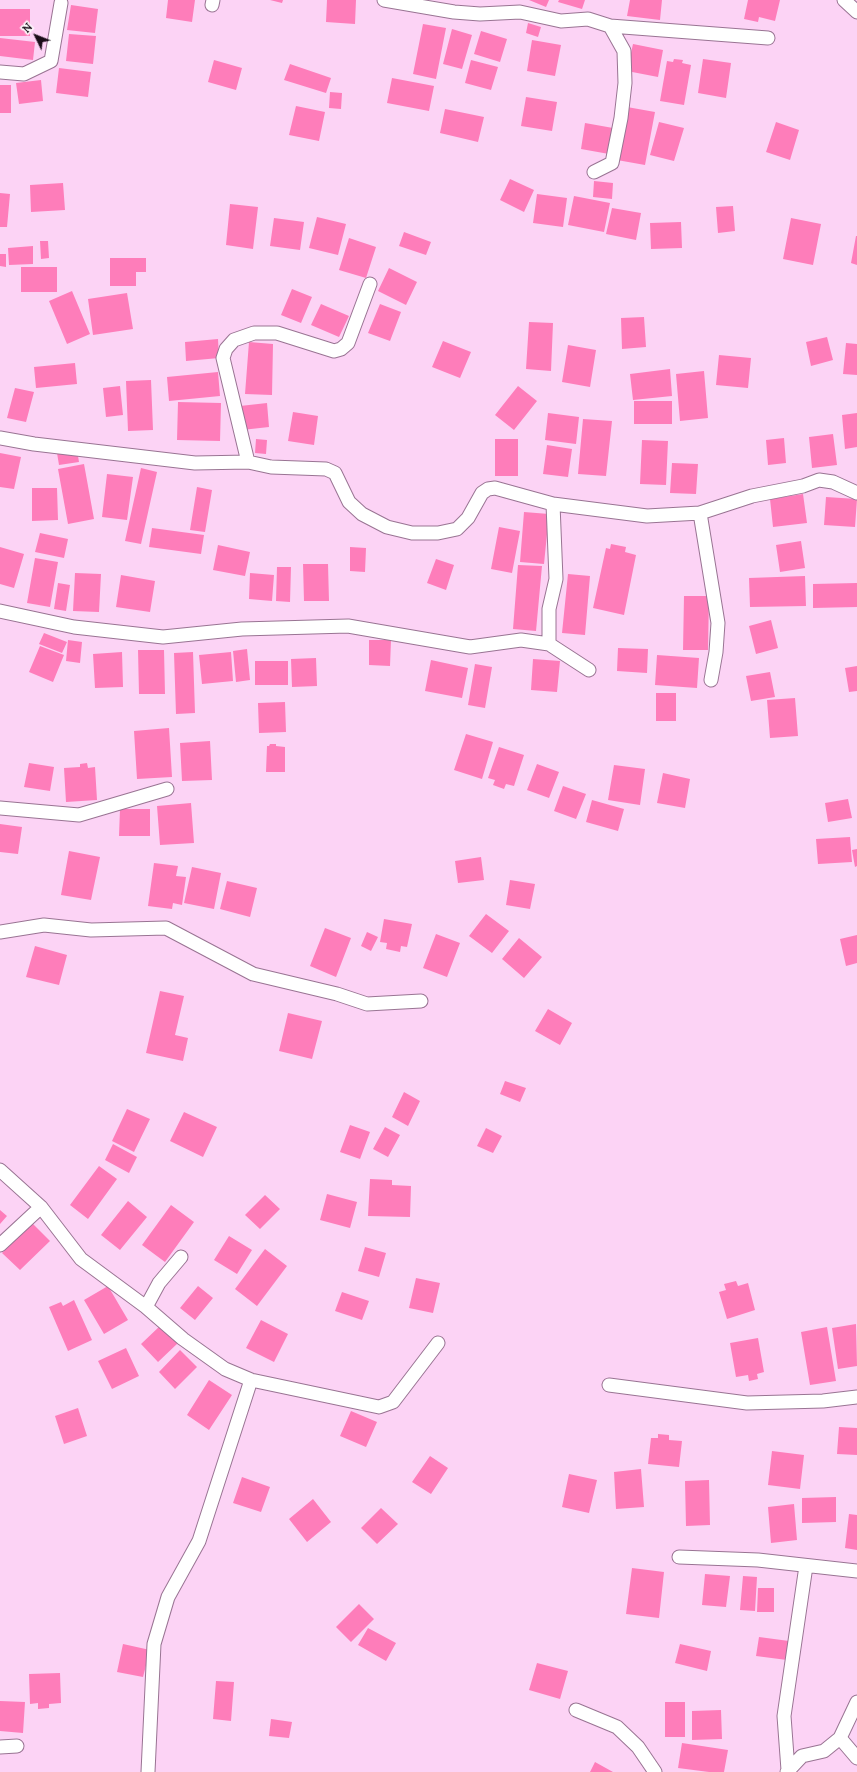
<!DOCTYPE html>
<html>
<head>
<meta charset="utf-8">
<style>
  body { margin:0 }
  #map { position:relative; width:857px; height:1772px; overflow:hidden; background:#fcd3f5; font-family:Lora,serif }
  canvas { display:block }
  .north { position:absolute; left:16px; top:16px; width:40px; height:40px; -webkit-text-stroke:3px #fff; paint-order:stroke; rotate:313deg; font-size:11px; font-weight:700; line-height:16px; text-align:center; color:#1a0d18 }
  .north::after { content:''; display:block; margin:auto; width:14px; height:18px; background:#1a0d18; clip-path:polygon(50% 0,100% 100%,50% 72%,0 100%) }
</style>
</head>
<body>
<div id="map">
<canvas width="857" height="1772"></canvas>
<div class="north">N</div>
</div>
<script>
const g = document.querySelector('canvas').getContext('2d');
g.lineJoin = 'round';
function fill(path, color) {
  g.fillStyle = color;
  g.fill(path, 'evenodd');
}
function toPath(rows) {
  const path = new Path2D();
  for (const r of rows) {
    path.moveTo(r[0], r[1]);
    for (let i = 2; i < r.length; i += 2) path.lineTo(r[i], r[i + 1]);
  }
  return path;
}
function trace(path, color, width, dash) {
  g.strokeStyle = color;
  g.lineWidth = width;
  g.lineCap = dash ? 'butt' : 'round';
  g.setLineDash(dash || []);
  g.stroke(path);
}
fill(toPath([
  [168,0,195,0,192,22,166,18],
  [270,0,283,0,282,3],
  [327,0,356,0,355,24,326,22],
  [529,0,549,0,546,7],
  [559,0,585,0,582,9,558,2],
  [630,0,662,0,660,20,627,16],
  [748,0,780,0,775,21,759,17,758,22,744,19],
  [71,5,98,9,95,33,67,30],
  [0,9,30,9,30,36,0,36],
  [528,23,541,27,538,37,526,33],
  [423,24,446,28,436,79,413,74],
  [452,29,472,35,462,69,443,64],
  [481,31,507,39,500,62,474,54],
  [69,34,96,36,93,64,66,61],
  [0,38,35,42,33,60,0,56],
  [532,40,561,45,555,76,527,71],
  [633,44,663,50,658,77,627,71],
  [674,59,683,60,682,63,691,65,684,105,660,101,667,61,673,62],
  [703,59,731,63,726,98,698,93],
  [214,60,242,68,236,90,208,82],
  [471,60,498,67,491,90,465,83],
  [290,64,331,78,326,93,284,80],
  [59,68,91,72,88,97,56,93],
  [392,78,434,86,429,111,387,103],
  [41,80,43,101,19,104,16,83],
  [0,85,11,85,11,113,0,113],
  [330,92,342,93,341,109,329,108],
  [526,97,557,102,552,131,521,126],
  [296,106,325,112,319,141,289,135],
  [627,107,655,112,645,165,617,160],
  [445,109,484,117,478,142,440,133],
  [659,122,684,128,674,161,650,155],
  [776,122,799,130,790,160,766,152],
  [585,123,613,128,609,154,581,149],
  [510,179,534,190,524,212,500,200],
  [594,181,613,183,612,199,593,197],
  [63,183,65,210,31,212,30,185],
  [0,193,10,194,7,227,0,227],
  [537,194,567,198,563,227,533,223],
  [574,196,610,203,604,232,568,225],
  [230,204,258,207,253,249,226,245],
  [733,206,735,231,718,233,716,207],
  [612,208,641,213,636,240,606,234],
  [317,217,346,224,338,255,309,248],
  [274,218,304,222,300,250,270,246],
  [791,218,821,224,813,265,783,259],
  [681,222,682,248,651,249,650,223],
  [404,232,431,242,426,255,399,246],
  [856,236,857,236,857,265,851,263],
  [349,238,376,247,366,278,339,270],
  [40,241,48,241,49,258,41,259],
  [33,246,33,264,9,265,8,248],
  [0,254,6,254,6,267,0,266],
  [110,258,146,258,146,272,136,272,136,286,110,286],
  [21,267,57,267,57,292,21,292],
  [389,268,417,282,406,305,378,291],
  [292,289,312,297,301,323,281,315],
  [72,291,90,334,67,344,49,301],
  [127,293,133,329,93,335,88,299],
  [321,304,349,316,339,337,311,325],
  [380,304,401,312,390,341,368,333],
  [644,317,646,347,622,349,621,318],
  [529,322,553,323,551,371,526,369],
  [827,337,833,360,811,366,806,342],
  [218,339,219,358,186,361,185,342],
  [443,341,471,352,460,378,432,367],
  [249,342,273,344,272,395,245,394],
  [846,343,857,344,857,375,843,374],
  [568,345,596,350,590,387,562,382],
  [719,355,751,358,748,388,716,385],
  [75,363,77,384,36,388,34,367],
  [670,369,672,396,633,400,630,374],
  [704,371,708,418,680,421,676,374],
  [218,372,220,396,169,401,167,377],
  [151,380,153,430,128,431,126,381],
  [120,386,123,415,106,417,103,388],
  [518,386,537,401,514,430,495,415],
  [15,388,34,392,26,422,7,418],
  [634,401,672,401,672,424,634,424],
  [178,402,221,403,220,441,177,440],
  [267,403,269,427,242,430,240,406],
  [293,412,318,416,314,445,288,441],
  [548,413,579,417,576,444,545,440],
  [857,413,857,447,845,449,842,415],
  [583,419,612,421,606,476,578,474],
  [833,434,837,465,812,468,809,437],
  [784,438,786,463,768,465,766,440],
  [256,439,267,440,266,454,255,453],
  [495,439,518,439,518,476,495,476],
  [642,440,668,441,666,485,640,484],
  [547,445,572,449,568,477,543,474],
  [77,450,79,462,59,465,57,453],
  [0,453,21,457,14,489,0,487],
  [672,463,698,464,696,494,670,493],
  [84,464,94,519,68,524,58,469],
  [141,468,157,472,141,544,125,541],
  [107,474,133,477,127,520,102,517],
  [197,487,212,490,205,532,190,530],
  [32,488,57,488,58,520,32,521],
  [803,494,807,523,773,527,770,499],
  [826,497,857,499,855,527,824,525],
  [524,512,549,514,544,564,520,562],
  [499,527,520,531,512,573,491,569],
  [152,528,204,535,201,554,149,547],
  [40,533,68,539,64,558,35,552],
  [801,541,805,568,780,572,776,545],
  [611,544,626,547,625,552,636,555,624,615,593,608,606,548,610,549],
  [218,545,250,552,245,576,213,570],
  [0,547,24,554,14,588,0,584],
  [350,547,366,548,365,572,350,571],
  [35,558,58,562,50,607,27,603],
  [436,559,454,565,446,590,427,583],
  [303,564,328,564,329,601,304,601],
  [518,565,542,566,536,631,513,629],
  [277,567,291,567,290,602,276,601],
  [75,573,101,574,99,612,73,611],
  [250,573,274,575,272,601,249,599],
  [568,574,590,576,585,635,562,633],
  [121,575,155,581,150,612,116,607],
  [805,576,806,606,750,607,749,578],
  [58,583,70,585,66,611,54,609],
  [857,583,857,607,813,608,813,584],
  [684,596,709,596,708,650,683,650],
  [771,620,778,648,756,654,749,626],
  [44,633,67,642,62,653,39,644],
  [68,640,82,642,80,663,66,661],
  [369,640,391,640,390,666,369,665],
  [40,646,64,655,53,682,29,672],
  [618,648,648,649,647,673,617,671],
  [247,649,250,680,236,682,233,651],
  [138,650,164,650,165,694,139,694],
  [122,652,123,687,95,688,93,654],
  [193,652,195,713,176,714,174,653],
  [231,652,233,681,202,684,199,655],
  [657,655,699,658,697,688,655,685],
  [316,658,317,686,292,687,291,659],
  [533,659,560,661,557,692,531,690],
  [431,660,468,668,462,698,425,691],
  [255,661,288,661,288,685,255,685],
  [475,664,492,667,485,708,468,705],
  [857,666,857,691,849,692,845,668],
  [770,672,775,697,751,701,746,676],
  [656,693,676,693,676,721,656,721],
  [795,698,798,736,770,738,767,700],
  [285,702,286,732,259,733,258,703],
  [169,728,172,777,137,779,134,731],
  [466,734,493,742,482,779,454,770],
  [210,741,212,780,182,781,180,743],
  [270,744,276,744,276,746,285,747,285,772,266,772,267,746,269,746],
  [499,747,524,755,514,786,506,784,504,789,493,785,495,780,488,778],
  [29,763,54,767,50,791,24,787],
  [87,763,88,768,95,767,97,800,66,802,64,768,80,767,80,764],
  [537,764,559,772,549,798,527,790],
  [614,765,645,769,640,805,608,800],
  [663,773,690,779,685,808,657,803],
  [563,786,586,794,576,819,554,811],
  [848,799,852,818,828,822,825,803],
  [592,800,624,809,618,831,586,822],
  [191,803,194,843,160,845,157,806],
  [120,809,150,809,150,836,119,836],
  [0,824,22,827,18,854,0,852],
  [850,837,852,862,818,864,816,839],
  [857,849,857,866,855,867,852,850],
  [69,851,100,857,91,900,61,895],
  [481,857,484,880,458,883,455,861],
  [154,863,178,866,176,876,186,877,182,905,173,903,172,909,148,906],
  [192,867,221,873,214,909,184,903],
  [510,880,535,884,530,909,506,905],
  [227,881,257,888,250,917,220,909],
  [486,914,509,931,492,953,469,936],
  [384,919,412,924,407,947,401,946,400,952,386,949,387,943,380,942],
  [325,928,351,938,336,977,310,966],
  [367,932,378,937,371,951,361,946],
  [436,934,460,943,447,977,423,968],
  [857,935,857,963,846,966,840,939],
  [519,938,542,957,524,978,502,959],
  [35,946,67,955,59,985,26,977],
  [160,991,184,996,175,1035,188,1038,183,1061,146,1053],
  [548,1009,572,1023,560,1045,535,1031],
  [288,1013,322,1021,312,1059,279,1051],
  [505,1081,526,1088,520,1102,500,1094],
  [404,1092,420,1101,408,1126,392,1117],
  [127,1109,150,1119,134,1152,112,1141],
  [184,1112,217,1127,203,1157,170,1141],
  [350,1125,370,1132,360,1159,340,1152],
  [385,1127,400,1135,388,1157,373,1149],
  [486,1128,502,1136,493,1153,477,1146],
  [113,1144,137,1157,129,1173,105,1160],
  [99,1166,117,1179,88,1219,70,1205],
  [370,1179,392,1180,392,1185,411,1186,410,1217,368,1216],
  [327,1194,357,1202,350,1228,320,1220],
  [265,1195,280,1209,260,1229,245,1215],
  [128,1201,147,1217,120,1250,101,1235],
  [171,1205,194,1222,165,1262,142,1245],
  [0,1210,7,1216,0,1224],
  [32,1223,50,1241,20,1270,2,1253],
  [229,1236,252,1250,237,1274,214,1260],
  [365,1247,386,1253,379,1277,358,1271],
  [265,1249,287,1266,257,1306,235,1289],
  [416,1278,440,1283,433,1313,409,1308],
  [736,1281,738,1286,748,1283,755,1310,727,1319,719,1292,726,1290,724,1284],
  [108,1286,128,1320,104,1334,84,1300],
  [198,1286,213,1298,195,1320,180,1308],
  [342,1292,369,1301,362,1320,335,1311],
  [74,1300,92,1340,68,1351,49,1307,61,1302,63,1306],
  [261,1320,288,1334,274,1362,246,1348],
  [856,1324,857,1366,838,1369,832,1328],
  [161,1325,178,1343,158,1362,141,1344],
  [827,1327,836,1381,810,1385,801,1332],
  [758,1338,764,1372,757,1374,758,1379,749,1381,748,1375,736,1377,730,1343],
  [126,1348,139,1376,112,1389,98,1361],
  [180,1350,197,1367,175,1389,159,1372],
  [209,1380,232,1395,209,1430,187,1415],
  [78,1408,87,1436,64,1444,55,1416],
  [351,1411,377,1422,366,1447,340,1436],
  [839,1427,857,1428,857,1455,837,1454],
  [658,1434,669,1435,669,1440,682,1441,679,1467,648,1464,651,1438,658,1438],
  [772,1451,804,1455,800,1489,768,1485],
  [430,1456,448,1468,431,1494,412,1482],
  [641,1469,644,1507,616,1509,614,1472],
  [569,1474,597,1480,589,1513,562,1507],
  [242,1477,270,1487,261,1512,233,1503],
  [709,1480,710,1525,686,1526,685,1481],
  [836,1497,836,1522,802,1523,802,1498],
  [313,1499,331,1522,307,1542,289,1519],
  [794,1504,797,1540,771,1543,768,1507],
  [381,1508,398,1524,377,1544,361,1528],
  [849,1514,857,1515,857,1550,845,1548],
  [632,1568,664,1572,659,1618,626,1614],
  [705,1574,730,1576,726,1607,702,1605],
  [743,1576,757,1577,755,1611,740,1610],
  [758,1588,774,1588,774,1612,757,1612],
  [359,1604,374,1619,351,1642,336,1627],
  [368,1628,396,1643,386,1661,358,1645],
  [759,1637,789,1641,787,1660,756,1656],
  [123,1644,150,1650,143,1677,117,1672],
  [680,1644,711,1651,707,1671,675,1663],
  [537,1663,568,1671,560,1699,529,1690],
  [60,1673,61,1703,49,1704,49,1708,38,1709,38,1703,30,1704,29,1674],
  [216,1681,234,1682,231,1721,213,1719],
  [0,1701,25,1702,23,1733,0,1731],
  [665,1702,685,1702,685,1737,665,1737],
  [721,1710,722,1739,692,1740,692,1711],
  [271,1719,292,1722,289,1738,269,1736],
  [682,1743,728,1750,724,1772,709,1772,678,1768],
  [595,1762,613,1772,590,1772]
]), '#fe7dba');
const street = toPath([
  [384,0,454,12,480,14,520,12,561,21,588,19,610,26,624,51,625,83,621,118,612,163,594,172],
  [844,0,857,12],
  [212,5,213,0],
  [610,26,768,38],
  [0,72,24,74,51,61,61,3],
  [0,438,34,444,195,463,248,462,271,467,326,469,335,473,349,502,362,514,387,527,412,533,438,533,457,529,468,518,482,493,488,489,495,488,553,504,647,516,700,513,752,496,803,486,819,480,833,482,857,493],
  [248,462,223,358,226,349,234,340,254,333,277,333,334,351,341,349,348,343,370,284],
  [700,513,718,623,716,652,711,680],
  [0,611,74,627,163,637,242,629,348,626,470,647,521,640,549,644,589,670],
  [549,644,549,609,556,579,553,504],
  [0,808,79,815,167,789],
  [0,932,44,925,91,930,166,928,253,974,337,994,367,1004,421,1001],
  [0,1170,41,1207,81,1259,146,1307,183,1339,225,1369,251,1380,379,1407,393,1402,438,1343],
  [0,1245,41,1207],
  [146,1307,159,1283,181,1257],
  [609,1385,747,1403,823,1401,857,1397],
  [679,1557,758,1560,857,1571],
  [576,1710,617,1727,638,1747,655,1772],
  [840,1738,857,1758],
  [0,1747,17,1746],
  [788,1770,784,1716,806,1566],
  [148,1772,154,1644,168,1597,199,1541,251,1380],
  [787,1772,802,1756,824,1751,840,1738,857,1702]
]);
trace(street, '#997493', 15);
trace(street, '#fff', 13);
</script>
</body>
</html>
